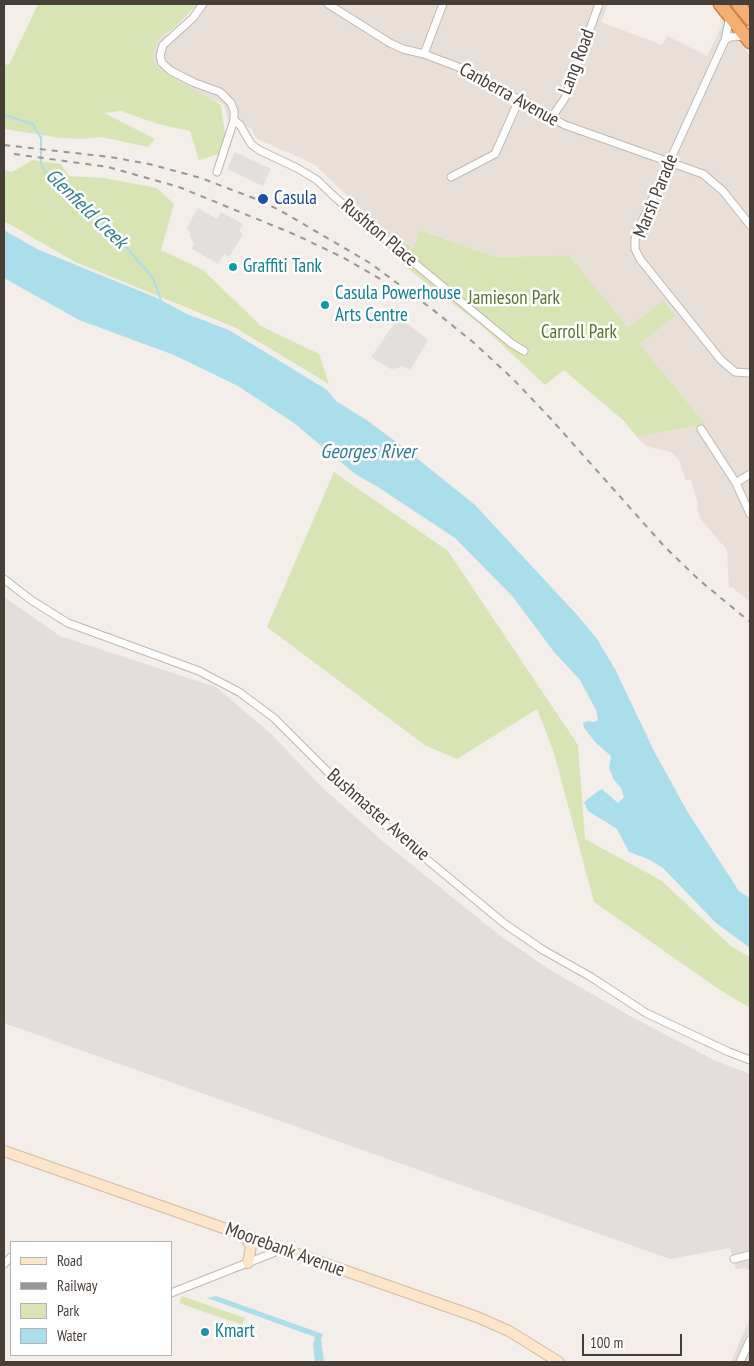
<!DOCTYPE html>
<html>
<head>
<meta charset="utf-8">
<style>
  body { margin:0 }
  #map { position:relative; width:754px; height:1366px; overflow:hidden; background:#f3eee9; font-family:"PT Sans Narrow",sans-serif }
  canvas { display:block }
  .frame { position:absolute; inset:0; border:5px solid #473e38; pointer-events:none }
  .legend { position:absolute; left:10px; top:1241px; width:162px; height:115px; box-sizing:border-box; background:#fff; border:1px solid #b5b2af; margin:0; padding:6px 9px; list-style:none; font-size:15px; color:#473e38 }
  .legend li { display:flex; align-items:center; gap:10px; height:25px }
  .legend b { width:25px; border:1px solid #b5b2af }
  .scale { position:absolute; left:582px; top:1334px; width:100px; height:22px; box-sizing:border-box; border:2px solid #473e38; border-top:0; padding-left:6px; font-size:15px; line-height:18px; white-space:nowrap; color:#473e38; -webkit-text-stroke:4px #fff; paint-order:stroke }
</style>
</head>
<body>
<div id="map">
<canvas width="754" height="1366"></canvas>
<div class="frame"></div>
<ul class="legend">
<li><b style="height:6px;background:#fbe6cc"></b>Road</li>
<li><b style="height:6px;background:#979797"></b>Railway</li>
<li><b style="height:14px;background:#d9e4b5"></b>Park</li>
<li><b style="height:14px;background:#aadeeb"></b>Water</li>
</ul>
<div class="scale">100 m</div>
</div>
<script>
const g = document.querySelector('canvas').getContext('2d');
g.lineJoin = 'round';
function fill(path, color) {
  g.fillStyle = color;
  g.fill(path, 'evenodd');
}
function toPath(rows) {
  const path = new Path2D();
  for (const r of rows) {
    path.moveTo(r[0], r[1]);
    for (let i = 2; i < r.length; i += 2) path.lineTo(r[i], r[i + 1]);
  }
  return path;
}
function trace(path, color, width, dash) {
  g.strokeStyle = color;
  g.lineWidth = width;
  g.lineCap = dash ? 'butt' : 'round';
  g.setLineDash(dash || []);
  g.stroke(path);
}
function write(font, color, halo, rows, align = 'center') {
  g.font = font + ' "PT Sans Narrow",sans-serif';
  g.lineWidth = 5;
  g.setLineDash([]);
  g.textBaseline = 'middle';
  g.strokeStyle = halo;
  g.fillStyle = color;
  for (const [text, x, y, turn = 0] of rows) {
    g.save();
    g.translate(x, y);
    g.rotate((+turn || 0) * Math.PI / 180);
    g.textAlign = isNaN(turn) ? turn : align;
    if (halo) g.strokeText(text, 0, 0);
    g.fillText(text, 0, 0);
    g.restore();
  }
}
fill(toPath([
  [207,4,608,4,601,22,662,45,667,36,707,56,722,25,720,18,750,55,750,602,732,587,729,588,727,550,699,517,697,500,691,480,686,480,679,460,672,452,646,446,637,437,705,424,640,344,675,316,663,302,628,329,569,255,496,257,421,230,415,248,377,224,314,164,256,138,251,128,228,121,224,104,193,92,156,74,148,57,156,38,193,25,202,15]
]), '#e7dfd8');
fill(toPath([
  [4,597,60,636,216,687,270,733,325,790,387,845,498,934,547,968,630,1016,714,1060,750,1074,750,1270,744,1268,736,1269,730,1248,670,1259,4,1023],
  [750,1318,750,1362,731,1362]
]), '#e3dedb');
fill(toPath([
  [38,4,198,4,173,29,158,39,152,56,157,68,221,105,225,135,219,154,199,160,190,131,158,124,121,111,104,113,155,139,148,147,101,137,81,139,60,138,4,129,4,64,9,65],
  [32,160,61,164,69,176,104,178,157,188,174,204,161,250,203,270,261,326,319,354,329,384,234,327,75,262,4,221,4,170,12,172],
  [377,224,414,248,420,230,496,257,569,255,628,328,663,301,675,316,640,344,705,424,637,437,625,422,564,370,545,385,482,326,407,268,412,256],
  [334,472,448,551,578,745,585,839,662,881,732,947,750,957,750,1008,720,990,594,902,554,753,537,709,457,759,426,746,267,627],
  [182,1296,245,1318,242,1325,179,1303]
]), '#d9e4b5');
fill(toPath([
  [235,152,271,169,263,186,227,169],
  [198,208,217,219,221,212,243,224,239,231,243,234,229,257,224,254,218,264,192,249,194,243,190,237,190,231,186,229],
  [399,317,428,340,410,370,402,366,398,368,391,369,371,357]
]), '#e2dfdd');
fill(toPath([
  [4,230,37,249,157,298,187,314,229,330,327,390,336,401,368,421,403,447,475,505,579,617,597,639,615,669,654,751,687,811,739,891,750,898,750,948,716,923,663,868,648,859,629,852,617,829,588,811,584,802,598,791,602,789,618,803,624,797,621,788,614,780,609,768,611,756,596,743,584,728,583,723,588,721,594,722,598,720,596,710,580,680,554,652,513,597,455,538,378,487,355,474,294,423,238,386,174,355,79,320,4,278],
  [216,1296,323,1334,321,1339,324,1362,315,1362,313,1345,315,1337,207,1298]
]), '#aadeeb');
trace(toPath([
  [4,115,33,124,41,138,41,164,48,176,63,185,90,208,121,241,153,278,161,300]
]), '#aadeeb', 2);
const street = toPath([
  [203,4,193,18,163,45,160,56,162,63,171,71,195,83,220,92,231,103,234,111,234,120,217,172],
  [328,4,390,43,403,49,424,54,474,73,519,100,565,125,703,174,723,191,750,225],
  [730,16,725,40,639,228,635,239,635,249,640,259,721,360,735,372,750,373],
  [725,40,730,37,745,36],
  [424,54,443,4],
  [552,117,565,98,599,4],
  [234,120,240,125,251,144,259,150,297,168,317,180,338,200,511,343,524,351],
  [451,177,495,154,519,100],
  [701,429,736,483,750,514],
  [736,483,750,474],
  [4,579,31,600,68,623,199,671,239,692,274,718,362,806,505,924,543,950,591,977,646,1013,729,1052,750,1060],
  [734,1259,750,1255],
  [4,1264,11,1257],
  [171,1293,283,1249],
  [740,1362,750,1340]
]);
const secondary = toPath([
  [4,1151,477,1317,509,1331,559,1362],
  [244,1235,251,1246,248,1263]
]);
const highway = toPath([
  [720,4,750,42],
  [738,4,750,19]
]);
trace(street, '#c1b7af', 9);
trace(secondary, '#d3ba9e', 12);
trace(highway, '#d28244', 15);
trace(street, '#fff', 7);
trace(secondary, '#fbe6cc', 10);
trace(highway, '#f3af74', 12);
trace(toPath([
  [4,145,110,157,149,164,201,178,261,201,281,211,370,263,432,309,473,342,513,379,551,419,664,546,698,579,750,622],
  [14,154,108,167,179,187,296,235,342,257,384,281]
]), '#979797', 2, [6, 6]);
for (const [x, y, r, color] of [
  [263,199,6,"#1a4fb4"],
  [233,267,5,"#0f9aa8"],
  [325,305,5,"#0f9aa8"],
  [205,1332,5,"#0f9aa8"]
]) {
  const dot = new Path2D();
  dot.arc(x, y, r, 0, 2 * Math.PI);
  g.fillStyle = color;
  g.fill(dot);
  trace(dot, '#fff', 2);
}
write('19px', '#473e38', '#fff', [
  ["Lang Road",577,62,-69],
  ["Canberra Avenue",509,95,29],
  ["Marsh Parade",656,196,-68],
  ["Rushton Place",379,233,40],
  ["Bushmaster Avenue",378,815,41],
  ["Moorebank Avenue",285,1250,20]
]);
write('19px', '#164399', '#fff', [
  ["Casula",274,199]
], 'left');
write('19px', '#0d838f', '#fff', [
  ["Graffiti Tank",243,267],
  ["Casula Powerhouse",335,294],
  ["Arts Centre",335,316],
  ["Kmart",215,1332]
], 'left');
write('19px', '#57742f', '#fff', [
  ["Jamieson Park",514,299],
  ["Carroll Park",579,333]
]);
write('italic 20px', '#327f94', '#fff', [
  ["Glenfield Creek",86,209,44],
  ["Georges River",368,452]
]);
</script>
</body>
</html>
